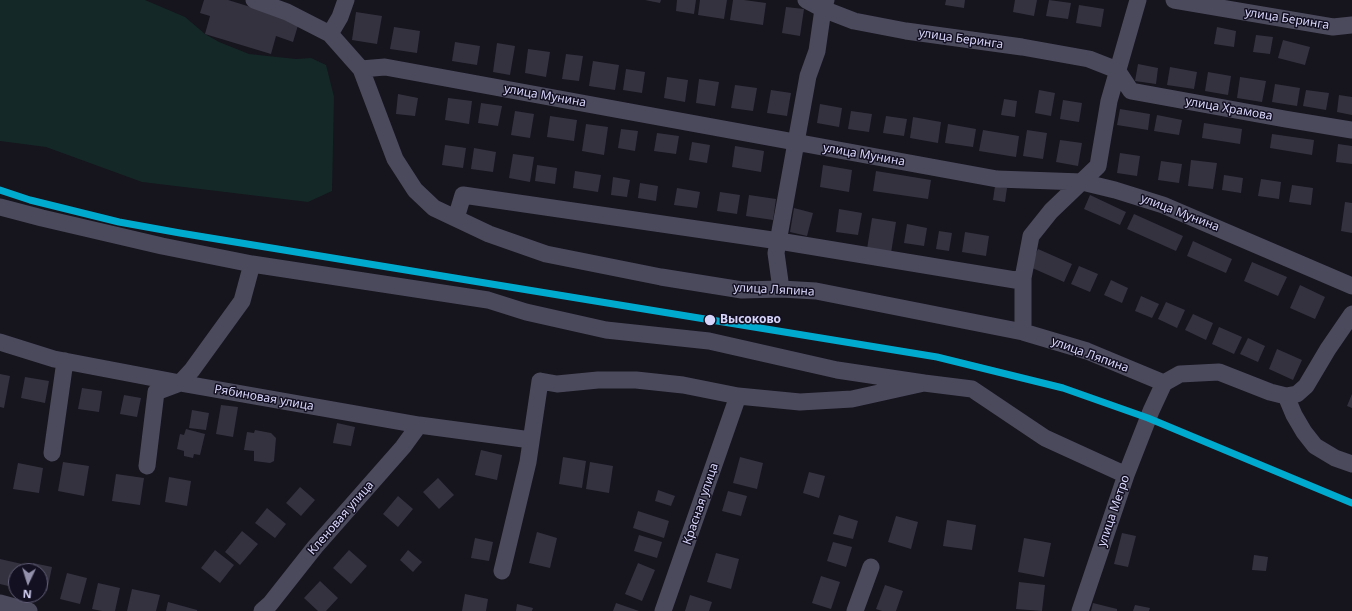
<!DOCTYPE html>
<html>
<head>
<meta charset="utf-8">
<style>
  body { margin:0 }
  #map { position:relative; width:1352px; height:611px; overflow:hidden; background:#16141d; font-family:"Noto Sans",sans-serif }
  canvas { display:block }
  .north { position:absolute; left:8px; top:563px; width:40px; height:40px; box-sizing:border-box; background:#131021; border:1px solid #625f78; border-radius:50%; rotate:184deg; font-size:11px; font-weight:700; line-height:16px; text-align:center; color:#d8d5fb }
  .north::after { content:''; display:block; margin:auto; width:14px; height:18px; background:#9491ad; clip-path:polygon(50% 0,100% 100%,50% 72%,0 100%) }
</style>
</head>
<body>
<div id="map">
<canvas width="1352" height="611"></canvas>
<div class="north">N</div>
</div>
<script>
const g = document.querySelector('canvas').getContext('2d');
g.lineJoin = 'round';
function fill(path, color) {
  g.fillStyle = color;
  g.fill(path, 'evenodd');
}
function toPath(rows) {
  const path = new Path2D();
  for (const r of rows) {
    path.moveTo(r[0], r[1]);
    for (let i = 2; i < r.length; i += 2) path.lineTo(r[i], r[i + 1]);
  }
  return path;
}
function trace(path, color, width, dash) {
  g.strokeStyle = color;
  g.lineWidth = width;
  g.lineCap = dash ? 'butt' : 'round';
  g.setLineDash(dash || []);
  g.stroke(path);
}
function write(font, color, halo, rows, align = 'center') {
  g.font = font + ' "Noto Sans",sans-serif';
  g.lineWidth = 3;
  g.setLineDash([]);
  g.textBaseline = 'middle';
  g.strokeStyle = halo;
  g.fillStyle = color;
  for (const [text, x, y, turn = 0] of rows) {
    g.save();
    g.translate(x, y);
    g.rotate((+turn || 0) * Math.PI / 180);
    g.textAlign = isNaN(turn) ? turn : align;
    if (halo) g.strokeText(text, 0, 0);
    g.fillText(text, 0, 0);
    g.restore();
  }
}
fill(toPath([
  [0,0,145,0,185,17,205,34,219,42,249,54,296,59,311,58,326,65,334,97,332,191,308,202,142,182,46,147,0,141]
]), '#142827');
fill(toPath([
  [204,0,228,0,299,22,293,42,276,36,271,54,205,34,210,16,200,13],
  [645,0,661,0,660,3],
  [677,0,696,0,694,14,676,11],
  [700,0,727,0,724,19,698,15],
  [733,0,744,0,766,3,763,25,730,20],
  [946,0,965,0,964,8,945,5],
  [1015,0,1037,0,1034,16,1013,12],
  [1049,0,1071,3,1068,19,1046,16],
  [1079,5,1104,9,1101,27,1076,23],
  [786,7,804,9,800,36,782,33],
  [356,12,382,16,377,44,352,40],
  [394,27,420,31,417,53,390,49],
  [1217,27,1236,31,1234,47,1214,44],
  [1256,35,1273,37,1270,54,1253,52],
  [1283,40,1310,47,1305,65,1278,58],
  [455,42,480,46,477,65,452,61],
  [497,43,515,46,510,75,493,72],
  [528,49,550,52,546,77,525,73],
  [566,54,583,56,579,81,562,79],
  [593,61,619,65,615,90,589,86],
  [1138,64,1158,68,1156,84,1135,81],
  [1170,67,1197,72,1194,89,1167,85],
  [626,69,645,72,642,93,623,90],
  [1208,72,1231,76,1228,95,1205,91],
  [667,77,688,80,685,102,664,98],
  [1240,77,1266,81,1262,102,1237,98],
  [699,79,719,82,715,106,696,103],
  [1275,84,1300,88,1297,106,1272,102],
  [735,85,757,88,753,111,731,108],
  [771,90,791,93,787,116,767,113],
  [1039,90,1055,93,1051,116,1035,113],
  [1306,90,1329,93,1326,110,1303,106],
  [398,94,418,98,415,116,396,114],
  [1339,95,1352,97,1352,115,1337,112],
  [448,98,472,101,469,124,445,120],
  [1004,99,1017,101,1015,117,1001,115],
  [1063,100,1082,103,1079,122,1060,119],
  [481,103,502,106,498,126,478,123],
  [820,104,842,108,839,127,817,123],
  [1120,109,1150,114,1148,130,1117,125],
  [515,111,534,114,530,138,511,135],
  [851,111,872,114,869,132,848,129],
  [1157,115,1182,120,1179,135,1154,131],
  [550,116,577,120,574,141,547,137],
  [886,116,907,119,904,136,883,133],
  [913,117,941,122,938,143,910,138],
  [1204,123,1242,129,1240,144,1202,138],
  [586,124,608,127,604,155,582,151],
  [948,124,976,129,973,147,945,143],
  [621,129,638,131,635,151,618,148],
  [983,130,1019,136,1016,157,979,151],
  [1027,130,1047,133,1043,159,1023,156],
  [657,133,679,136,676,154,654,151],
  [1272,134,1314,140,1312,155,1270,148],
  [1060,140,1082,143,1078,166,1056,162],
  [692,142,710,145,707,163,689,160],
  [1338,144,1352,146,1352,164,1336,162],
  [445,145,466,148,463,168,442,165],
  [735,146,764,151,761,172,732,167],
  [474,148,496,152,493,172,471,169],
  [1120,153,1140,156,1137,176,1117,173],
  [513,154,534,157,530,182,509,178],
  [1191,160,1217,163,1213,189,1188,186],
  [1161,161,1182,164,1179,183,1158,180],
  [537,165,557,168,555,184,535,181],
  [823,165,852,170,849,192,820,187],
  [575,171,601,175,598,192,573,188],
  [876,171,931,180,928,199,873,191],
  [1224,175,1243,178,1241,193,1222,190],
  [613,177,630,180,627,197,611,195],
  [1261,179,1281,182,1279,199,1258,196],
  [640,183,658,186,656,201,638,198],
  [1292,185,1313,188,1311,205,1289,202],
  [995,186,1007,188,1005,202,993,200],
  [677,188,700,192,697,208,674,205],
  [720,192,740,195,737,214,717,211],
  [749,195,776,199,773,220,746,216],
  [1090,195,1126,212,1120,225,1084,209],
  [1345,202,1352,203,1352,233,1341,231],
  [794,208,813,213,807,236,790,232],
  [839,209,862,213,858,235,836,232],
  [1134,214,1183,236,1176,251,1127,229],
  [872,218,896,222,891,253,867,249],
  [907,224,927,228,924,246,904,243],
  [939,231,952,233,949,251,936,249],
  [965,232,989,236,986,256,962,252],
  [1193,241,1232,259,1226,273,1187,256],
  [1038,249,1072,264,1064,282,1030,267],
  [1252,262,1287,277,1278,296,1244,281],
  [1079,266,1098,274,1090,292,1071,284],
  [1111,280,1128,288,1122,303,1104,295],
  [1300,285,1325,297,1315,319,1290,308],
  [1141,296,1159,304,1152,318,1135,311],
  [1166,302,1185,310,1177,328,1158,319],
  [1193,314,1213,323,1206,340,1185,330],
  [1219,327,1242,337,1234,354,1212,344],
  [1248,338,1265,346,1258,362,1240,354],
  [1277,349,1302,360,1293,380,1269,369],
  [0,374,10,376,4,408,0,407],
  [25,377,49,381,45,403,21,398],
  [82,388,102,391,99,412,78,409],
  [1352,394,1352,408,1347,406],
  [124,395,141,398,137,417,120,414],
  [221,405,238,407,233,437,216,434],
  [192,410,209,413,206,430,189,428],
  [337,423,355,427,351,446,333,443],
  [186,429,205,434,200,455,194,454,193,458,184,456,184,451,177,449,180,434,184,435],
  [255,430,271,433,276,438,274,461,270,463,254,461,254,451,244,450,247,432,254,433],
  [481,450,502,455,497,480,475,475],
  [563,457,586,461,582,488,559,484],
  [740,457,763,463,757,489,733,483],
  [63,462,89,466,84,496,58,491],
  [590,462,613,466,609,493,586,489],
  [18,463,43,468,39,493,13,489],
  [809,472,825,476,819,498,803,493],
  [116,474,144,478,140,505,112,501],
  [169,477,191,481,187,506,165,502],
  [438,478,454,495,439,509,423,492],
  [300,487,315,500,301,516,286,503],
  [658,490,675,496,671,506,655,501],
  [728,491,747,496,741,516,722,511],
  [398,496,413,509,398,527,383,514],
  [267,508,286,524,275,538,255,523],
  [638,511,669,521,664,538,633,528],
  [839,515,858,521,853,539,833,534],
  [896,516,918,522,911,549,888,542],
  [947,520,976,525,972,550,943,546],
  [242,531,258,544,240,565,225,552],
  [537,532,557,538,550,568,529,563],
  [1122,533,1136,536,1128,567,1114,564],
  [639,535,662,542,657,558,634,551],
  [475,538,493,542,489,561,471,558],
  [1024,538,1051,543,1044,577,1018,572],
  [833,542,852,547,846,567,827,561],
  [215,550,234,565,220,583,201,568],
  [349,550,367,566,351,584,333,568],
  [408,550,422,562,413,572,400,560],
  [716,553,739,559,731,589,707,582],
  [1254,555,1268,557,1266,571,1252,570],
  [0,559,22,564,20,571,16,571,16,588,0,584],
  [33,563,52,567,47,591,40,590,40,571,31,571],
  [638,563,655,570,642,601,625,594],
  [67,573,87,578,80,604,60,599],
  [821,576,840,582,831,609,812,603],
  [320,581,338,598,326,611,318,611,304,598],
  [1019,582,1045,585,1042,611,1016,609],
  [98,583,120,588,115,611,102,611,92,609],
  [885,585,903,591,896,611,882,611,876,609],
  [132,589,160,595,156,611,127,611],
  [465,594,488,599,486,611,462,611],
  [690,595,712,602,709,611,685,611],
  [168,602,197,610,197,611,166,611],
  [616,603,639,611,613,611],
  [1093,603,1117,609,1117,611,1091,611],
  [517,604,533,608,532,611,516,611],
  [1135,605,1150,608,1149,611,1133,611]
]), '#34323f');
trace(toPath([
  [254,0,287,12,330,34,361,69,395,159,415,190,434,208,489,234,546,254,661,277,742,290,781,289,816,291,1023,332,1087,351,1164,383],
  [806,0,823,9,854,21,906,31,1022,47,1089,59,1117,70],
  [1174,0,1333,27,1352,25],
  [330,34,340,17,346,0],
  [361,69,385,67,997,179,1082,182,1115,190,1163,205,1352,286],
  [1117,70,1131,91,1285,119,1352,130],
  [0,207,42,218,162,246,252,264,488,300,526,312,606,330,709,341,837,370,924,383],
  [456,218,463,195,779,241,1015,280,1023,278],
  [781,289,776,253,808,76,817,51,823,9,826,0],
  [1023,332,1023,278,1031,236,1051,211,1098,166,1109,101,1138,0],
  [0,342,54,359,180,383,419,425,531,440],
  [1286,396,1294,415,1304,432,1315,446,1335,458,1352,464],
  [52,453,65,361],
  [147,466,156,392,180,383,192,370,242,301,252,264],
  [502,571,528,462,540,381,557,384,598,380,636,380,683,385,738,396,800,402,852,399,924,383,972,389,1045,438,1126,475],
  [0,603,29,611],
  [262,611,270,604,315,547,403,447,419,425],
  [663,611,738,396],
  [855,611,871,567],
  [1080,611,1126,475,1151,411,1164,383,1180,374,1219,372,1270,392,1286,396,1297,394,1306,386,1328,349,1352,314]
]), '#4b4a5d', 17);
trace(toPath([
  [0,190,30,200,119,222,180,233,937,357,1063,388,1148,418,1352,503]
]), '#00a9ce', 7);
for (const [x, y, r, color] of [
  [710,320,6,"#d8d5fb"]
]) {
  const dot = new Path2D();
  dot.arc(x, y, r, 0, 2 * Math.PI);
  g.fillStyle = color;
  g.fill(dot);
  trace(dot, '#131021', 1.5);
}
write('12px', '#d8d5fb', '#131021', [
  ["улица Беринга",1287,19,9],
  ["улица Беринга",961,39,8],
  ["улица Мунина",545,96,10],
  ["улица Храмова",1229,109,10],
  ["улица Мунина",864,155,10],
  ["улица Мунина",1180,213,21],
  ["улица Ляпина",774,290,3],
  ["улица Ляпина",1090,355,20],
  ["Рябиновая улица",264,398,10],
  ["Красная улица",701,504,-71],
  ["улица Метро",1114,511,-71],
  ["Кленовая улица",341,518,-49]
]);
write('bold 12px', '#d8d5fb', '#131021', [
  ["Высоково",720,320]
], 'left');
</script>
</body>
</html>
